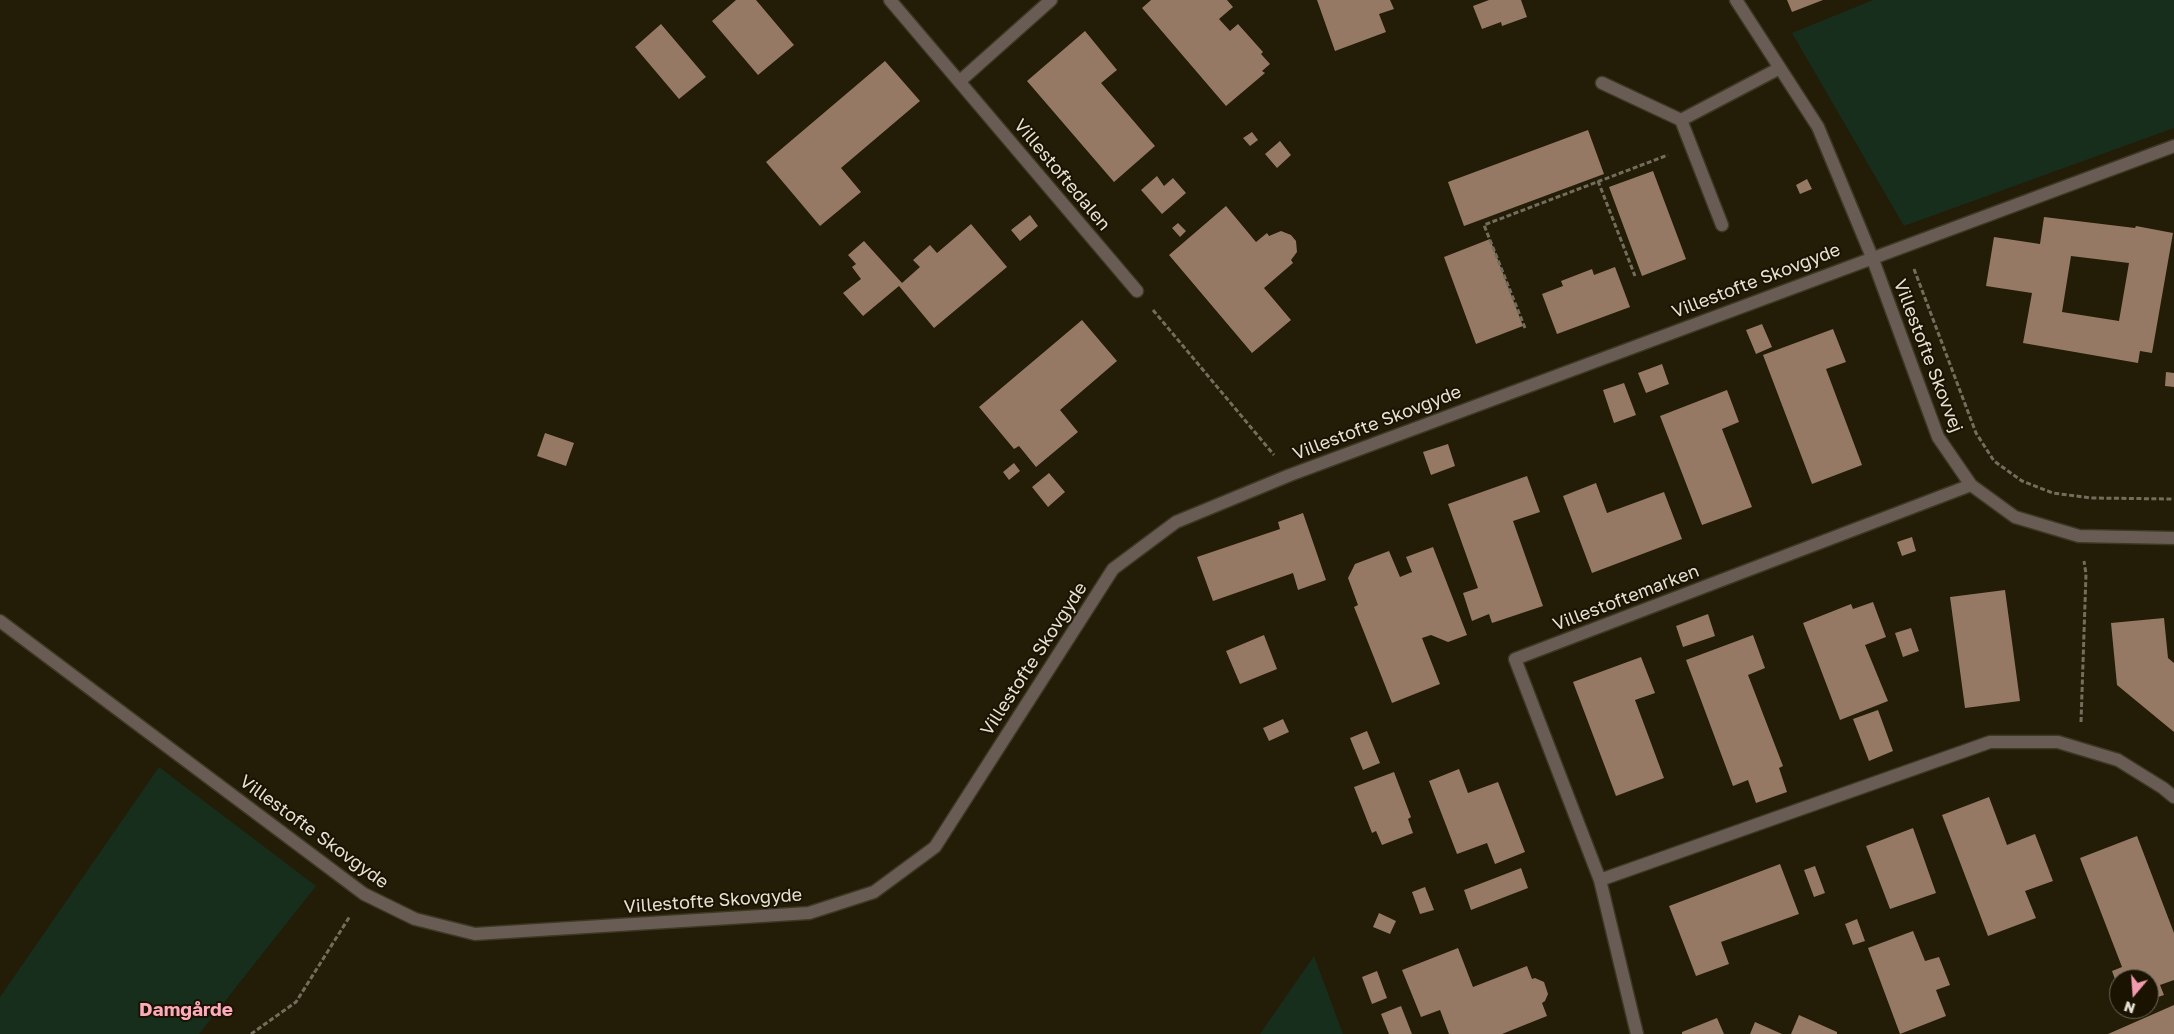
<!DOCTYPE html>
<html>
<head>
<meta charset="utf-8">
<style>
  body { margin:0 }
  #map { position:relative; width:2174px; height:1034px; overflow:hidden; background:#231c06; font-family:"Golos Text",sans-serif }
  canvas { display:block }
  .north { position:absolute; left:2109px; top:969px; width:50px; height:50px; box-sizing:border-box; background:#1a1301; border:1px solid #6c6555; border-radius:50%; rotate:198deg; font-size:14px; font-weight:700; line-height:20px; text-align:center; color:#e6e1d4 }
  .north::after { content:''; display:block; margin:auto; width:18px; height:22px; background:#f29aae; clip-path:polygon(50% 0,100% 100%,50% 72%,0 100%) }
</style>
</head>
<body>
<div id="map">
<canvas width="2174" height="1034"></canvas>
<div class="north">N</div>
</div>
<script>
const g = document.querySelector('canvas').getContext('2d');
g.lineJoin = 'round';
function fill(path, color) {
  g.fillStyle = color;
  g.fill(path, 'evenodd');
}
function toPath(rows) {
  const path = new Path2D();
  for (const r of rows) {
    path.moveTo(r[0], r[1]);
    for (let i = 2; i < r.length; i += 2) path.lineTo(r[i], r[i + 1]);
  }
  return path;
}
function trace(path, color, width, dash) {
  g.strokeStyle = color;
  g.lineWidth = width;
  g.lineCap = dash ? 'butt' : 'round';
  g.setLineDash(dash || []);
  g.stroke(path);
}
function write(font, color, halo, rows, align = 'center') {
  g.font = font + ' "Golos Text",sans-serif';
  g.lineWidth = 4;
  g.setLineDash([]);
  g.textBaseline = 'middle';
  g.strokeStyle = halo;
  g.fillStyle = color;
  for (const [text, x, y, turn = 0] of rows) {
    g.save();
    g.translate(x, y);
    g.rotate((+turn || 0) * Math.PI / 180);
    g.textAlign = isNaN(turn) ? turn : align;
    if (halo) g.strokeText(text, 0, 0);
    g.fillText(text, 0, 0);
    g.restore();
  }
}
fill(toPath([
  [1873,0,2174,0,2174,128,1904,226,1792,33],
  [159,767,316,886,199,1034,0,1034,0,997],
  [1314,956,1343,1034,1260,1034]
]), '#172e1c');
fill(toPath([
  [736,0,756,0,794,45,758,75,712,21],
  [1151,0,1227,0,1233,7,1219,19,1230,31,1238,24,1263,52,1261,54,1270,64,1262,71,1265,73,1226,106,1142,8],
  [1317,0,1390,0,1394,9,1379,14,1386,32,1335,51],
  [1489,0,1521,0,1527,17,1502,26,1501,22,1482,29,1473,6],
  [1787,0,1823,0,1792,12],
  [661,24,706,77,679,99,635,47],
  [1085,31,1117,70,1101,83,1155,146,1114,182,1027,81],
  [885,61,920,101,841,168,861,192,820,226,766,162],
  [1588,130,1604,174,1464,226,1448,182],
  [1252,132,1258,140,1250,146,1243,138],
  [1280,141,1291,155,1277,168,1265,154],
  [1653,171,1686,259,1642,276,1609,187],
  [1157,176,1164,186,1173,178,1186,193,1162,214,1141,190],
  [1807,179,1812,189,1800,194,1796,185],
  [1226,206,1256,242,1267,233,1269,236,1281,231,1291,235,1296,241,1297,252,1291,260,1293,263,1264,288,1291,320,1252,353,1169,255],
  [1030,215,1038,226,1020,241,1011,230],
  [2044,217,2135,228,2136,226,2173,233,2152,353,2140,351,2138,363,2023,343,2032,293,1986,286,1994,237,2040,244],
  [2071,256,2129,263,2119,321,2062,312],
  [1178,223,1186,231,1180,237,1172,228],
  [971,224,1007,267,934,328,899,286,863,316,843,293,861,279,852,267,856,264,848,255,864,241,902,283,920,267,913,260,930,245,937,253],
  [1490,239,1523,326,1476,344,1444,257],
  [1615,267,1630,307,1557,334,1542,294,1563,286,1561,281,1592,269,1594,275],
  [1082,320,1117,361,1060,410,1078,432,1036,467,1019,446,1014,449,979,407],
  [1762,324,1772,347,1756,354,1746,330],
  [1833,329,1846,362,1826,369,1862,465,1812,484,1763,355],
  [1662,364,1669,384,1646,393,1638,373],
  [2166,372,2174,373,2174,387,2165,386],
  [1624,383,1636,415,1614,423,1603,390],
  [1727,390,1739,422,1722,429,1752,507,1702,525,1660,416],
  [545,433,574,443,566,466,537,456],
  [1448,444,1455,466,1431,475,1423,452],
  [1014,463,1020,471,1009,480,1003,472],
  [1049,473,1065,492,1048,507,1032,487],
  [1527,476,1540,512,1513,521,1543,606,1492,623,1489,614,1472,621,1463,593,1478,588,1448,504],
  [1596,483,1607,513,1664,492,1682,539,1592,573,1563,496],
  [1303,513,1326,580,1298,590,1293,573,1213,601,1197,557,1280,529,1278,522],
  [1912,537,1916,551,1902,556,1897,542],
  [1433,547,1467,635,1448,642,1431,635,1422,638,1440,684,1392,703,1354,607,1358,605,1348,578,1355,564,1389,551,1400,577,1412,572,1406,557],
  [2005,590,2020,701,1965,708,1950,597],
  [1873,602,1886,637,1865,645,1888,701,1840,720,1803,623,1851,604,1853,609],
  [1708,614,1715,636,1683,647,1676,626],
  [2164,618,2168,658,2174,663,2174,732,2117,685,2111,623],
  [1911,628,1919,651,1903,657,1895,633],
  [1264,635,1277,669,1240,684,1226,651],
  [1753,635,1765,668,1748,675,1783,766,1779,768,1787,792,1756,803,1748,780,1733,786,1686,660],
  [1641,657,1655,693,1635,700,1664,778,1616,796,1573,682],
  [1878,710,1893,751,1869,761,1853,719],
  [1283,719,1289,732,1269,741,1263,728],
  [1367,731,1380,763,1363,770,1350,738],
  [1459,769,1468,793,1498,782,1525,852,1495,864,1487,843,1457,854,1429,781],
  [1394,772,1411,817,1408,819,1413,833,1382,845,1376,831,1372,833,1354,787],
  [1989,797,2007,845,2035,834,2053,881,2025,891,2036,918,1988,936,1942,815],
  [1913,828,1936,893,1890,909,1866,846],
  [2137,836,2174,933,2174,980,2160,985,2164,995,2149,1000,2149,979,2119,979,2119,990,2112,971,2122,967,2080,858],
  [1780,864,1799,914,1721,942,1729,964,1696,976,1669,906],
  [1815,866,1825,893,1814,897,1804,870],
  [1521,868,1528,888,1471,910,1464,890],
  [1425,887,1434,910,1420,914,1412,892],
  [1379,913,1396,921,1390,934,1373,927],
  [1857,919,1865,941,1853,945,1845,924],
  [1913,931,1925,961,1939,957,1950,985,1936,990,1946,1016,1900,1034,1868,948],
  [1458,948,1473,987,1527,966,1532,979,1535,978,1544,982,1548,994,1545,1001,1542,1003,1547,1016,1502,1034,1449,1034,1440,1010,1421,1017,1402,970],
  [1377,971,1387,998,1372,1004,1362,977],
  [2174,1005,2174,1034,2108,1034],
  [1401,1006,1412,1034,1389,1034,1381,1014],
  [1799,1015,1837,1032,1837,1034,1791,1034],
  [1717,1018,1724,1034,1682,1034,1682,1032],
  [1755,1022,1782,1034,1750,1034]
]), '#967965');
const minor = toPath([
  [890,0,1137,291],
  [1736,0,1818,127,1872,257,1938,437,1971,485,2015,517,2079,536,2174,538],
  [960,81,1051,0],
  [1602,83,1681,120,1780,68],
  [1681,120,1722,225],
  [0,621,364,894,415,919,475,934,809,913,874,892,935,847,1113,569,1176,522,1290,475,2174,146],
  [1600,880,1990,742,2058,742,2118,760,2163,788,2174,797],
  [1637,1034,1600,880,1515,659,1971,485]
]);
trace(minor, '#3e3823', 15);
trace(toPath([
  [1598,181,1635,276],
  [1914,269,1976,433,1994,461,2022,481,2053,493,2091,498,2174,499],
  [1153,310,1274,455],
  [1525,328,1484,225,1668,155],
  [2081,722,2086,574,2084,561],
  [251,1034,296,1002,350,916]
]), '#746d5b', 3, [5, 2.5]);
trace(minor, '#695c55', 12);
write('18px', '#e6e1d4', '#1a1301', [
  ["Villestoftedalen",1062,175,50],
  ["Villestofte Skovgyde",1756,281,-21],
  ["Villestofte Skovvej",1928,356,69],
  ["Villestofte Skovgyde",1377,423,-21],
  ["Villestoftemarken",1626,598,-21],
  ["Villestofte Skovgyde",1034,659,-57],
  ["Villestofte Skovgyde",314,832,36],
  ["Villestofte Skovgyde",713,901,-4]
]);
write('bold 19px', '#fdaabc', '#1a1301', [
  ["Damgårde",186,1010]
]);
</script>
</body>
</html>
